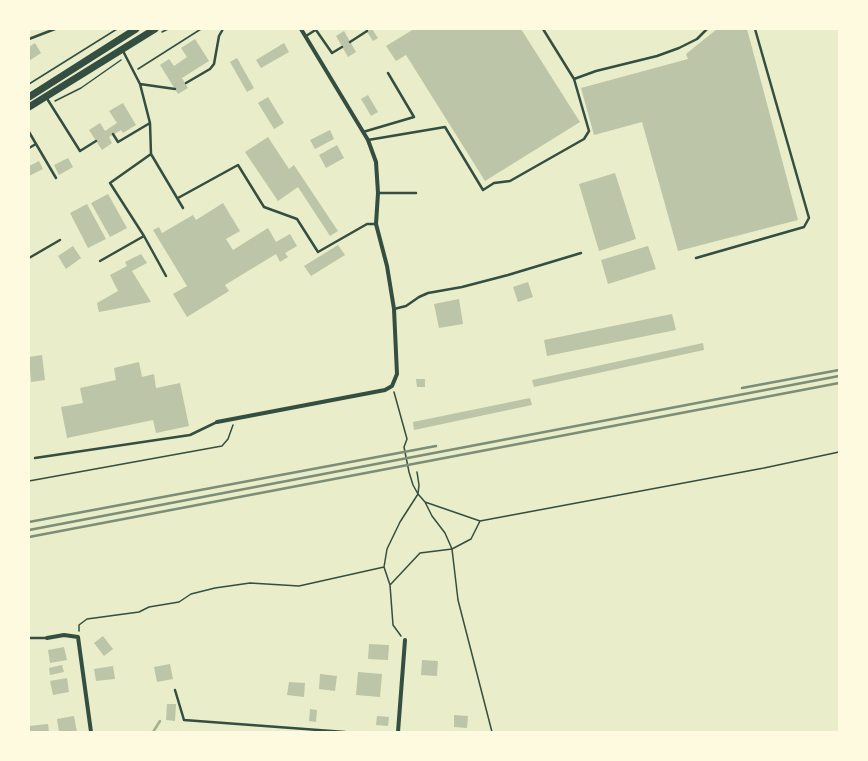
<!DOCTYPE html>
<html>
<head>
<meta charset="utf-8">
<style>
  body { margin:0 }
  #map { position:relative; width:868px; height:761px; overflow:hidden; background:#e9edc9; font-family:Montserrat,sans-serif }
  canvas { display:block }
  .frame { position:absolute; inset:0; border:30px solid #fefae0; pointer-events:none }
</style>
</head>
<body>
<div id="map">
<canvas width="868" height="761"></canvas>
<div class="frame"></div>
</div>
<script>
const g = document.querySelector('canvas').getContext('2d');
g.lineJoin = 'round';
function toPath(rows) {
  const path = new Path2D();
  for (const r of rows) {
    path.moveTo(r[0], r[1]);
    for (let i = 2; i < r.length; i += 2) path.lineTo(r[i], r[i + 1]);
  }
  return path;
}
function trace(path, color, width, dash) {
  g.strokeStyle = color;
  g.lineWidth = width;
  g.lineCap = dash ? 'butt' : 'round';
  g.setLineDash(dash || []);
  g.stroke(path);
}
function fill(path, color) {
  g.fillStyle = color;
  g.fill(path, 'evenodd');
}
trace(toPath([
  [153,732,160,721]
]), '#a3b18a', 2.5);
fill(toPath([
  [365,29,372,29,378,38,373,41],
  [414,29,521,29,580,122,485,181,406,55,396,61,386,46],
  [717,29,747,29,798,220,678,251,642,122,594,135,581,88,688,59,686,54],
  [344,31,356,52,348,57,336,36],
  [195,39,209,61,182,78,188,88,178,94,160,65,169,59,174,66,187,57,181,48],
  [35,43,41,53,29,61,29,47],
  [284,43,289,52,261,68,256,60],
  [237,58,254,88,247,92,230,62],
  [368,95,378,112,371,116,361,99],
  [268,97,284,123,274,129,258,103],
  [123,103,136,125,123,133,121,130,109,137,112,143,102,150,89,130,100,123,105,131,117,123,109,111],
  [330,130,334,139,315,149,310,140],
  [268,137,289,169,294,165,338,231,330,236,298,187,278,201,245,152],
  [337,145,344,158,326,168,319,155],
  [68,158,73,167,59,175,54,165],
  [39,161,43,169,29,176,29,166],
  [615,173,636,239,599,251,579,184],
  [108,194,127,228,110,237,91,203],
  [223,203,240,231,226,239,233,250,268,228,276,242,290,234,297,246,285,253,288,257,280,262,276,254,225,285,229,291,187,317,173,294,187,286,153,230,159,227,162,233,193,215,196,220],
  [87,204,106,239,88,248,70,213],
  [338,245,345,255,311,276,304,266],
  [73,246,81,258,66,269,58,256],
  [648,246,656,269,608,284,601,260],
  [141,254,147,263,132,271,151,302,99,312,97,303,118,291,110,275,127,266,125,262],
  [528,282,533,297,518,302,513,287],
  [459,299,463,324,439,328,434,304],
  [672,314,676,330,547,356,544,340],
  [703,343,704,350,534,387,532,380],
  [42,355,45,380,31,382,29,357],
  [139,362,142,377,154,374,156,388,180,383,189,426,156,433,153,420,67,438,61,407,83,403,80,388,116,380,114,368],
  [416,379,425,379,425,387,417,387],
  [530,398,532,405,414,430,413,422],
  [103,636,113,649,104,656,94,643],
  [369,644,389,645,388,660,368,659],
  [64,647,67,660,50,663,48,650],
  [422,660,438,661,437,676,421,675],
  [170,664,173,679,157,682,154,667],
  [62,665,64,672,50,675,49,668],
  [113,666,115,679,96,681,94,669],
  [358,672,382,674,380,697,356,695],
  [320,674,337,676,335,691,319,689],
  [67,678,69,692,53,695,50,681],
  [289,682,305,683,304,697,287,695],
  [167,704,176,704,175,721,166,720],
  [310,709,317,710,316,722,309,721],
  [454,715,468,716,467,728,454,727],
  [74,716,77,732,59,732,57,719],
  [377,716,389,717,388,726,376,725],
  [48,724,49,732,29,732,29,726]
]), '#bcc5a7');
trace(toPath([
  [162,32,168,29],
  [138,69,201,29],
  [29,84,117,29],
  [55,101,81,88,121,60],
  [394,392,407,439,404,447,409,472,413,485,418,494,425,502,480,521,764,468,839,452],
  [29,481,222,446,228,439,233,425],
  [425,502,432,516,445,533,452,549,458,600,492,732],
  [390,585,384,567,387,549,400,522,418,494,419,485,417,472],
  [79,631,79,625,87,619,139,612,149,607,179,602,191,594,215,588,250,583,299,586,384,567],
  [401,636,393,625,390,585,420,553,452,549,471,539,480,521]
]), '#344e41', 1.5);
trace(toPath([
  [543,29,574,79,596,71,657,56,679,48,697,39,707,29],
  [316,30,332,53,342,47],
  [306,36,317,29],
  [29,39,55,29],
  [350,42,367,31],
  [123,51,140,84,150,123,151,154,183,208],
  [186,83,210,69,214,64,219,36,223,29],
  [140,84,175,89],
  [46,97,80,151,96,141],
  [29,132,56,178],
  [363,132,414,117,388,73],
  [113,134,118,142,150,123],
  [368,140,445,127,483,190,494,183,510,181,584,139,589,131,574,79],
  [29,148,36,144],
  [151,154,110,183,144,236,166,276],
  [378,193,416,193],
  [178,198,238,165,264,207,297,219,318,252,367,224,376,224],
  [29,258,60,240],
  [696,258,804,227,809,218,755,29],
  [100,261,144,236],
  [394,309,406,306,419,297,428,293,462,287,508,275,581,253],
  [35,458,190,435,217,422],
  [29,638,47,638],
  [175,690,184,720,345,732]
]), '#344e41', 2.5);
trace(toPath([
  [217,422,385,390,392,386,397,374,394,309,387,266,376,224,378,193,376,162,368,140,301,29],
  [47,638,64,635,78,637,91,732],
  [398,732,405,640]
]), '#344e41', 4);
trace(toPath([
  [29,97,136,29],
  [29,107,155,29]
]), '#344e41', 7);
trace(toPath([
  [742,388,839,370],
  [29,522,436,446],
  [29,530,839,376],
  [29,537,839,383]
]), '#7c8e77', 2.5);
</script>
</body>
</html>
